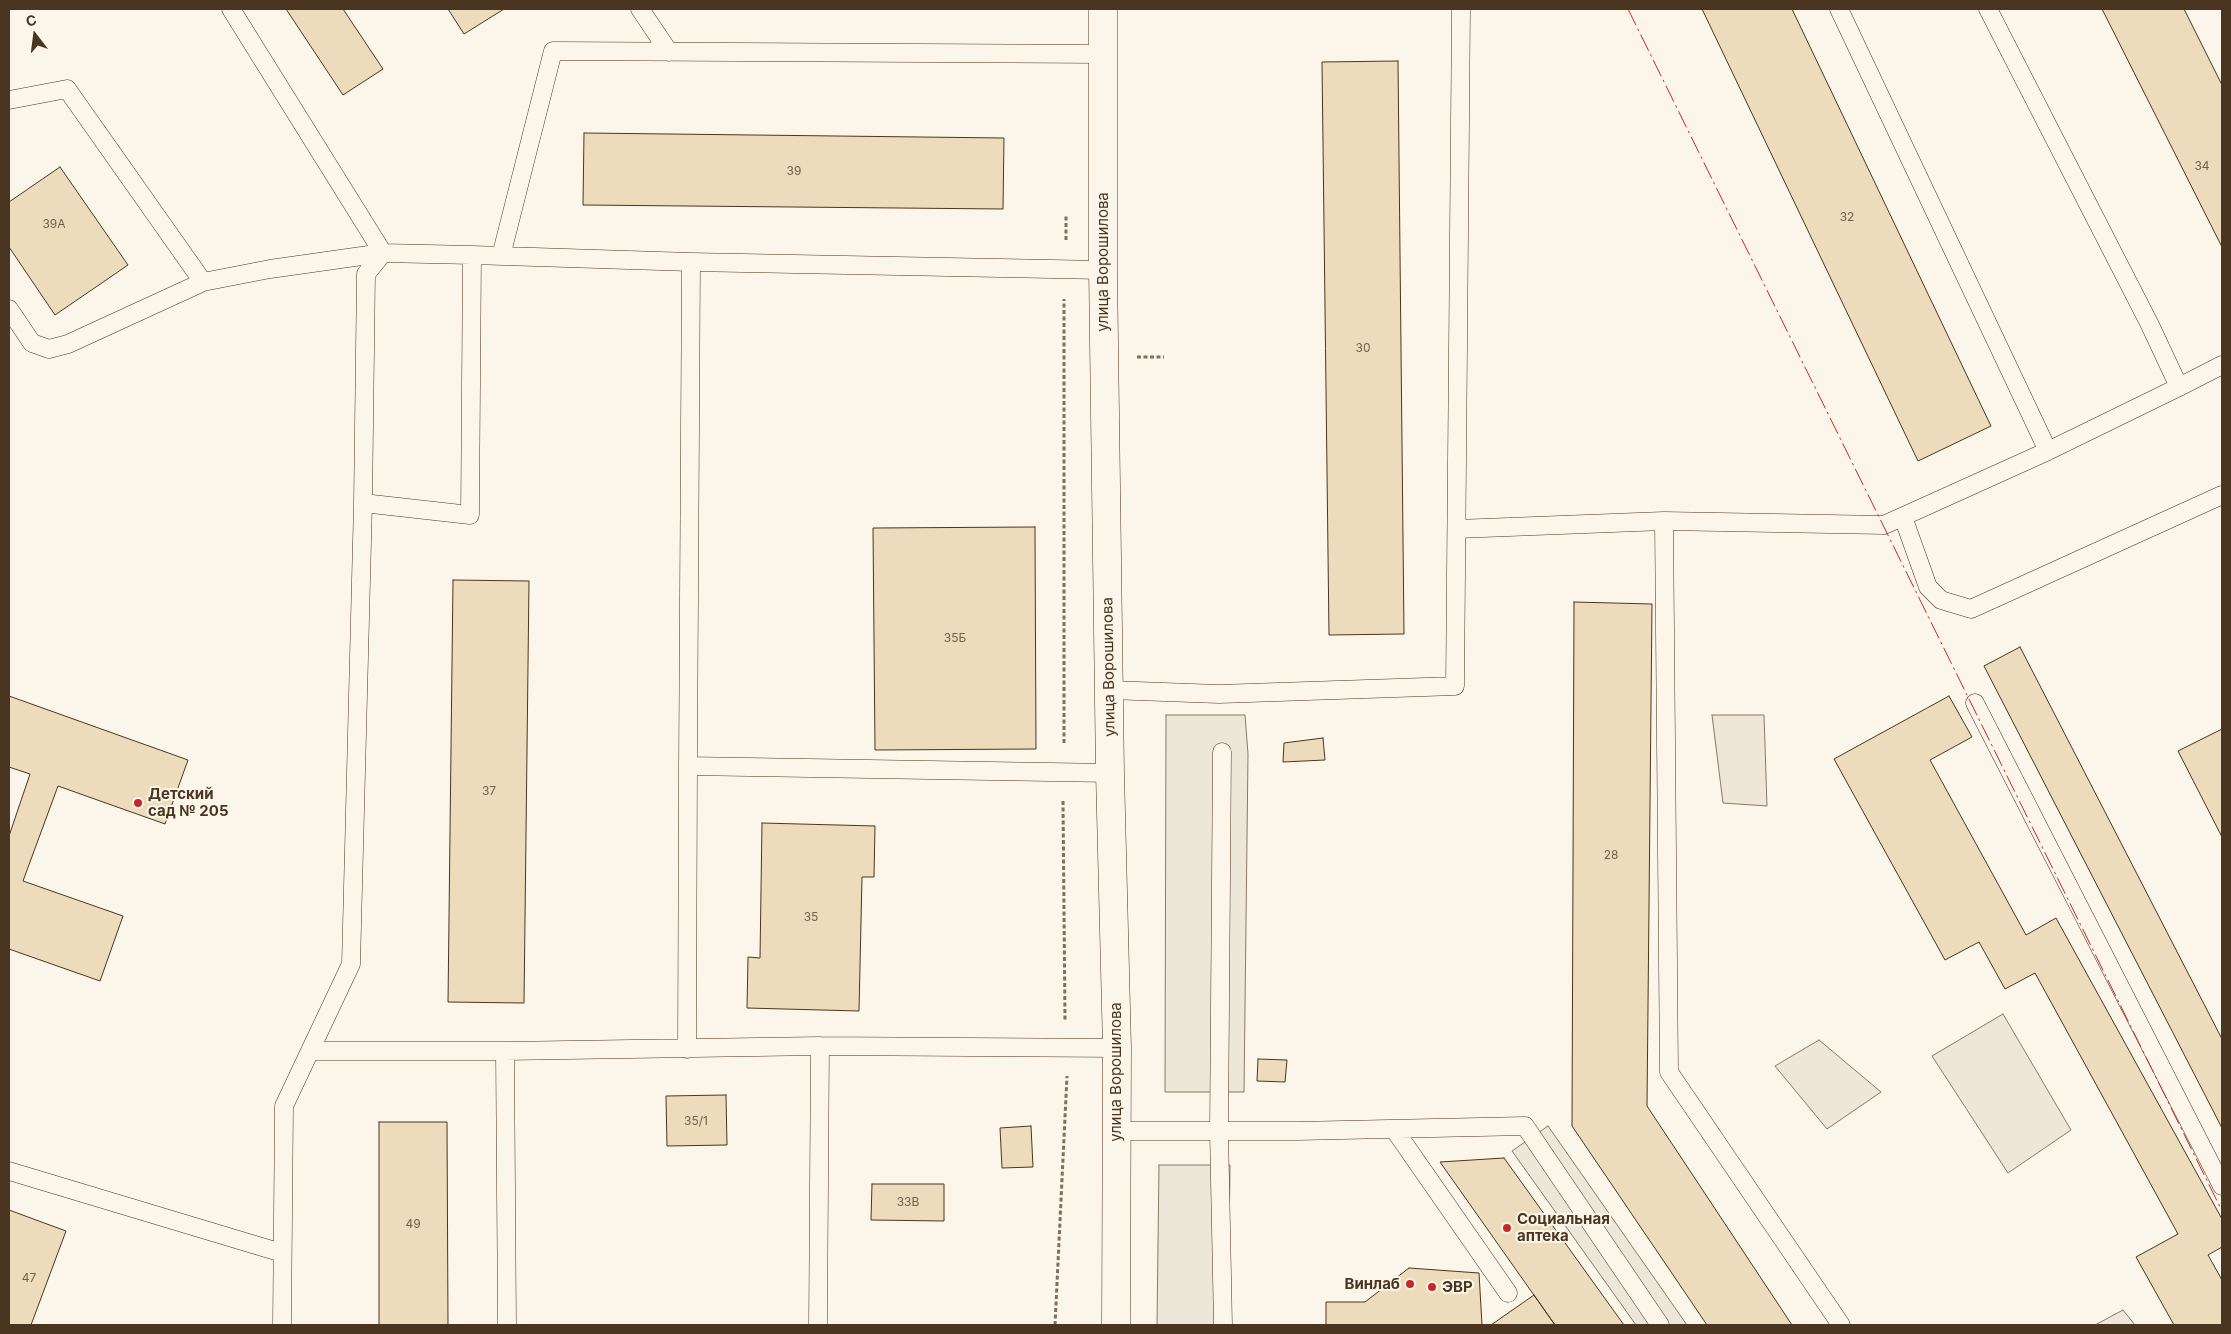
<!DOCTYPE html>
<html>
<head>
<meta charset="utf-8">
<style>
  body { margin:0 }
  #map { position:relative; width:2231px; height:1334px; overflow:hidden; background:#fbf6e9; font-family:Inter,sans-serif }
  canvas { display:block }
  .frame { position:absolute; inset:0; border:10px solid #4a3520; pointer-events:none }
  .north { position:absolute; left:10px; top:10px; width:50px; height:50px; -webkit-text-stroke:4px #fbf6e9; paint-order:stroke; rotate:345deg; font-size:14px; font-weight:700; line-height:20px; text-align:center; color:#4a3520 }
  .north::after { content:''; display:block; margin:auto; width:18px; height:22px; background:#4a3520; clip-path:polygon(50% 0,100% 100%,50% 72%,0 100%) }
</style>
</head>
<body>
<div id="map">
<canvas width="2231" height="1334"></canvas>
<div class="frame"></div>
<div class="north">С</div>
</div>
<script>
const g = document.querySelector('canvas').getContext('2d');
g.lineJoin = 'round';
function fill(path, color) {
  g.fillStyle = color;
  g.fill(path, 'evenodd');
}
function toPath(rows) {
  const path = new Path2D();
  for (const r of rows) {
    path.moveTo(r[0], r[1]);
    for (let i = 2; i < r.length; i += 2) path.lineTo(r[i], r[i + 1]);
  }
  return path;
}
function trace(path, color, width, dash) {
  g.strokeStyle = color;
  g.lineWidth = width;
  g.lineCap = dash ? 'butt' : 'round';
  g.setLineDash(dash || []);
  g.stroke(path);
}
function write(font, color, halo, rows, align = 'center') {
  g.font = font + ' Inter,sans-serif';
  g.lineWidth = 4;
  g.setLineDash([]);
  g.textBaseline = 'middle';
  g.strokeStyle = halo;
  g.fillStyle = color;
  for (const [text, x, y, turn = 0] of rows) {
    g.save();
    g.translate(x, y);
    g.rotate((+turn || 0) * Math.PI / 180);
    g.textAlign = isNaN(turn) ? turn : align;
    if (halo) g.strokeText(text, 0, 0);
    g.fillText(text, 0, 0);
    g.restore();
  }
}
const green = toPath([
  [1712,715,1764,715,1767,806,1723,803,1712,715],
  [2003,1014,2071,1130,2008,1173,1932,1056,2003,1014],
  [1819,1040,1881,1092,1827,1129,1775,1066,1819,1040],
  [2123,1310,2135,1325,2095,1325,2123,1310]
]);
fill(green, '#ede6d9');
trace(green, '#887966', 1);
const parking = toPath([
  [1166,715,1245,715,1248,754,1244,1092,1165,1092,1166,715],
  [1548,1126,1687,1325,1636,1325,1512,1151,1548,1126],
  [1159,1165,1230,1165,1228,1325,1157,1325,1159,1165]
]);
fill(parking, '#ede7d9');
trace(parking, '#887966', 1);
const building = toPath([
  [286,9,343,9,383,69,343,95,286,9],
  [448,9,504,9,464,34,448,9],
  [1702,9,1792,9,1991,426,1918,461,1702,9],
  [2102,9,2184,9,2222,85,2222,247,2102,9],
  [1398,61,1404,634,1329,635,1322,62,1398,61],
  [584,133,1004,138,1003,209,583,205,584,133],
  [60,167,128,265,55,315,9,247,9,202,60,167],
  [1035,527,1036,749,875,750,873,528,1035,527],
  [453,580,529,581,524,1003,448,1002,453,580],
  [1574,602,1652,604,1647,1106,1792,1325,1707,1325,1572,1126,1574,602],
  [2020,647,2222,1039,2222,1128,1984,666,2020,647],
  [9,696,188,760,165,824,58,786,23,881,123,916,100,981,9,949,9,836,30,774,9,767,9,696],
  [1949,696,1972,737,1930,760,2026,935,2056,918,2222,1219,2222,1247,2208,1255,2222,1280,2222,1325,2174,1325,2136,1257,2178,1234,2035,973,2005,989,1979,942,1945,960,1834,759,1949,696],
  [2222,729,2222,837,2178,751,2222,729],
  [1323,738,1325,760,1283,762,1284,743,1323,738],
  [762,823,875,826,874,877,862,877,859,1011,747,1008,748,957,760,958,762,823],
  [1258,1059,1287,1060,1285,1082,1257,1081,1258,1059],
  [726,1095,727,1145,667,1146,666,1096,726,1095],
  [379,1122,447,1122,448,1325,379,1325,379,1122],
  [1031,1126,1033,1167,1002,1168,1000,1128,1031,1126],
  [1504,1158,1624,1325,1555,1325,1440,1162,1504,1158],
  [872,1184,944,1184,944,1221,871,1220,872,1184],
  [9,1210,66,1231,31,1325,9,1325,9,1210],
  [1409,1268,1479,1273,1482,1325,1326,1325,1326,1302,1365,1302,1409,1268],
  [1534,1295,1555,1325,1491,1325,1534,1295]
]);
fill(building, '#ecdcbc');
trace(building, '#4a3520', 1);
const lane = toPath([
  [231,9,383,253,472,255,470,515,363,503],
  [640,9,669,52],
  [1839,9,2048,451],
  [9,100,67,89,203,282,270,269,383,253],
  [472,255,691,262,1103,270],
  [501,256,553,51,1103,54],
  [691,262,688,766,1110,773],
  [9,309,32,343,49,349,68,344,203,282],
  [2179,387,2222,365],
  [1903,517,1928,587,1941,600,1971,609,2222,495],
  [1664,521,1884,525,2048,451,2179,387,2150,325,1988,9],
  [1457,529,1664,521,1669,1072,1841,1325],
  [1109,690,1219,694,1455,686,1461,9],
  [1975,703,2222,1186],
  [1222,752,1219,1131,1223,1325],
  [687,1049,688,766],
  [310,1051,505,1051,820,1046,1117,1048],
  [505,1051,507,1325],
  [1394,1129,1508,1293],
  [1117,1131,1297,1131,1525,1126,1660,1325],
  [9,1171,282,1253],
  [282,1325,284,1106,351,964,363,503,366,274,383,253],
  [818,1325,820,1046]
]);
const street = toPath([
  [1103,9,1103,270,1110,773,1117,1048,1116,1325]
]);
trace(lane, '#4a3520', 19);
trace(street, '#4a3520', 29);
trace(toPath([
  [1066,240,1066,216],
  [1137,357,1164,357],
  [1064,743,1064,299],
  [1063,801,1065,1020],
  [1055,1325,1067,1076]
]), '#7f6f5c', 3, [4, 2.5]);
trace(lane, '#fbf6e9', 18);
trace(street, '#fbf6e9', 28);
trace(toPath([
  [1628,9,2222,1211]
]), '#c62828', 1, [18, 4, 2.5, 4]);
for (const [x, y, r, color] of [
  [138,803,5,"#c62828"],
  [1507,1228,5,"#c62828"],
  [1410,1284,5,"#c62828"],
  [1432,1287,5,"#c62828"]
]) {
  const dot = new Path2D();
  dot.arc(x, y, r, 0, 2 * Math.PI);
  g.fillStyle = color;
  g.fill(dot);
  trace(dot, '#fbf6e9', 2);
}
write('12px', '#725f47', null, [
  ["34",2202,166],
  ["39",794,171],
  ["32",1847,217],
  ["39А",54,224],
  ["30",1363,348],
  ["35Б",955,638],
  ["37",489,791],
  ["28",1611,855],
  ["35",811,917],
  ["35/1",696,1121],
  ["33В",908,1202],
  ["49",413,1224],
  ["47",29,1278]
]);
write('15px', '#4a3520', '#fbf6e9', [
  ["улица Ворошилова",1103,262,-90],
  ["улица Ворошилова",1109,667,-91],
  ["улица Ворошилова",1116,1072,-90]
]);
write('bold 15px', '#4a3520', '#fbf6e9', [
  ["Детский",148,794],
  ["сад № 205",148,811],
  ["Социальная",1517,1219],
  ["аптека",1517,1236],
  ["Винлаб",1400,1284,"right"],
  ["ЭВР",1442,1287]
], 'left');
</script>
</body>
</html>
